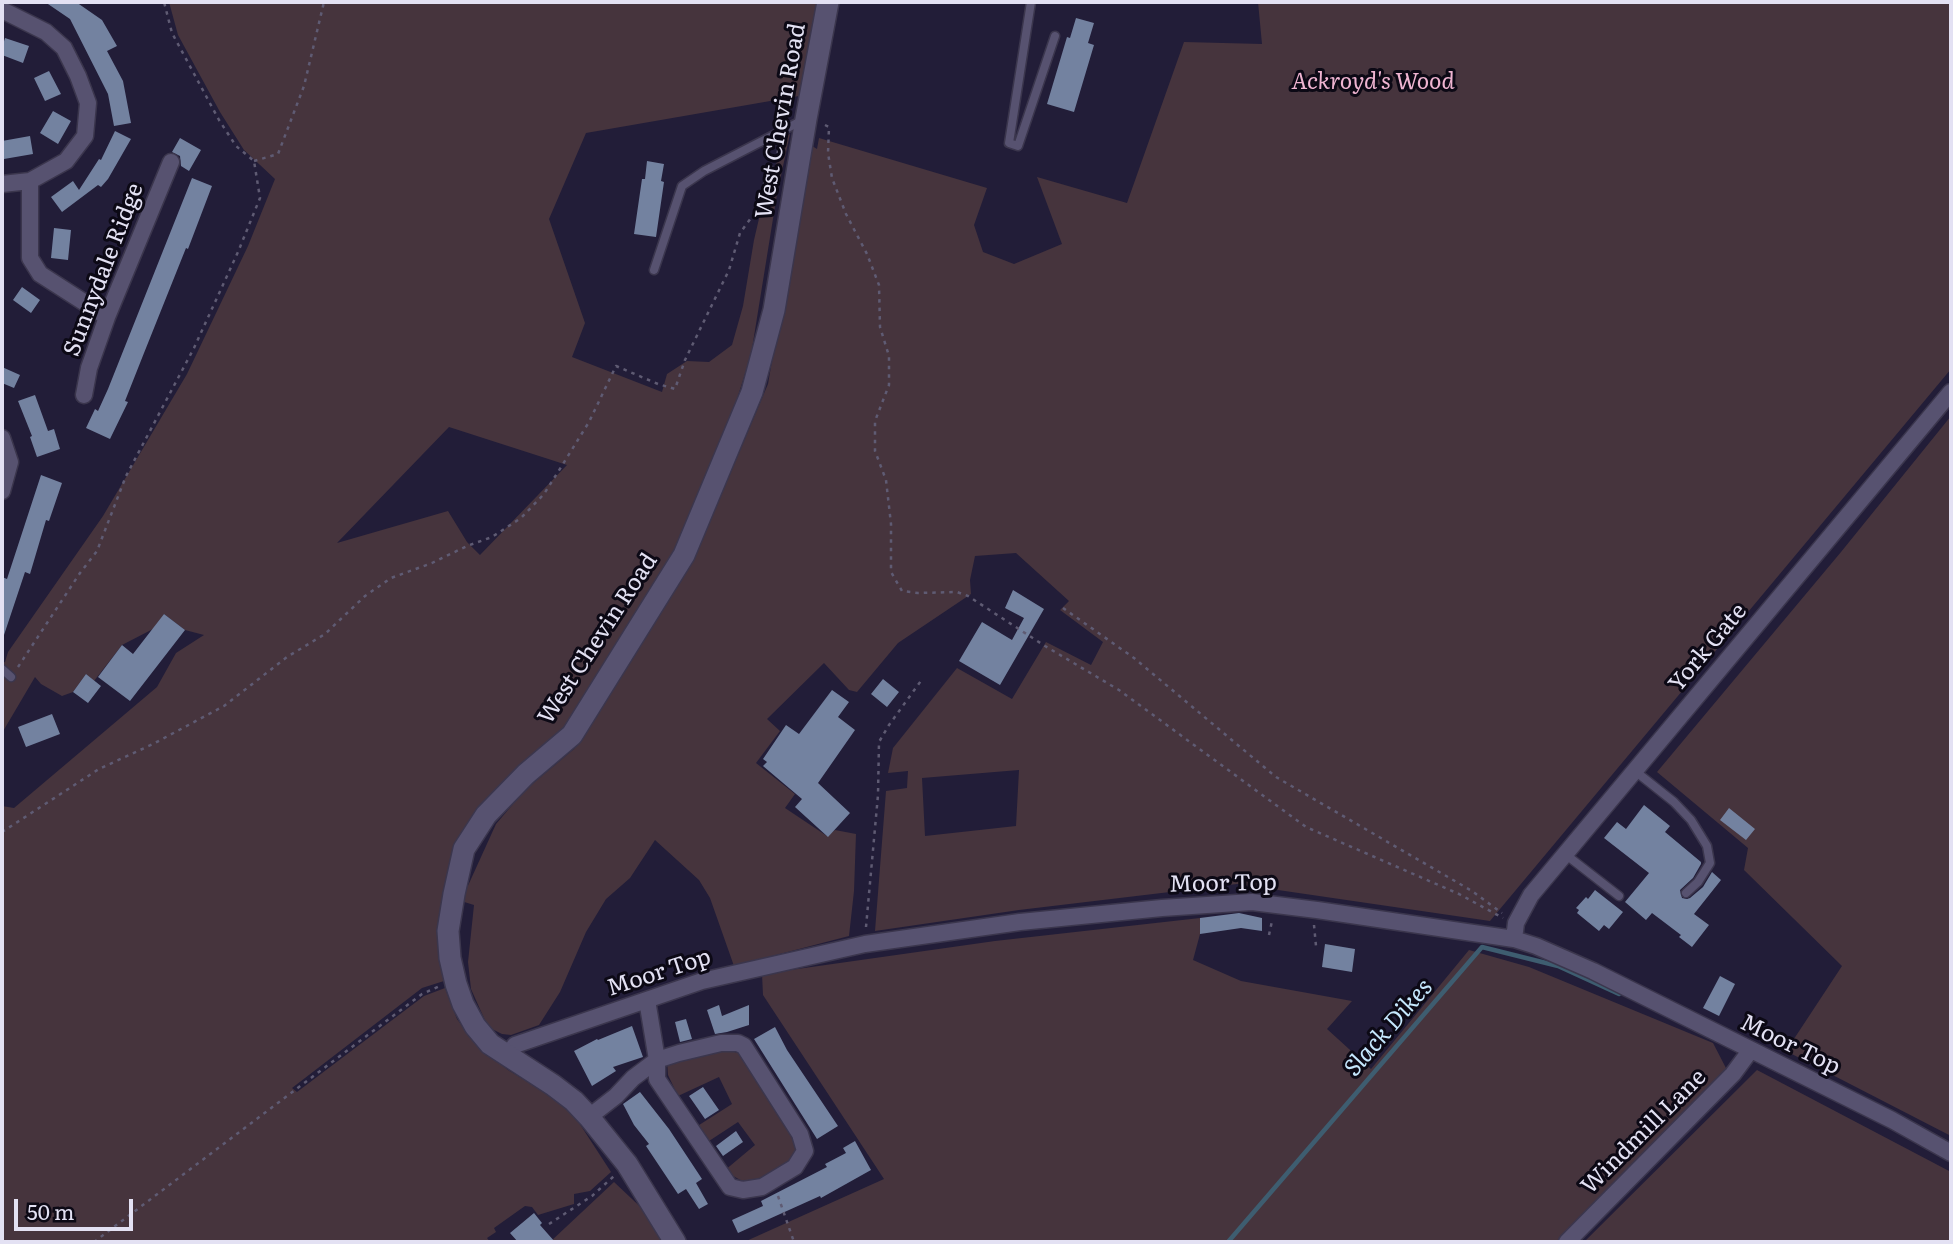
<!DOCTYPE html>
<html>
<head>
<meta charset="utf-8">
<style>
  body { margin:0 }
  #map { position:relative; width:1953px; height:1244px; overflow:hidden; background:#221d38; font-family:Literata,serif }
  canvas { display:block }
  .frame { position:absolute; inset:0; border:4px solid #e3e1f3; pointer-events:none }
  .scale { position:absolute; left:14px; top:1199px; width:119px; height:32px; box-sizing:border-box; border:4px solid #e3e1f3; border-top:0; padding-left:9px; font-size:21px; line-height:24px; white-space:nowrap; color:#e3e1f3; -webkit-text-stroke:5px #0c0915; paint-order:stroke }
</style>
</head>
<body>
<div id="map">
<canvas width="1953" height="1244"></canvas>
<div class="frame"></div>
<div class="scale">50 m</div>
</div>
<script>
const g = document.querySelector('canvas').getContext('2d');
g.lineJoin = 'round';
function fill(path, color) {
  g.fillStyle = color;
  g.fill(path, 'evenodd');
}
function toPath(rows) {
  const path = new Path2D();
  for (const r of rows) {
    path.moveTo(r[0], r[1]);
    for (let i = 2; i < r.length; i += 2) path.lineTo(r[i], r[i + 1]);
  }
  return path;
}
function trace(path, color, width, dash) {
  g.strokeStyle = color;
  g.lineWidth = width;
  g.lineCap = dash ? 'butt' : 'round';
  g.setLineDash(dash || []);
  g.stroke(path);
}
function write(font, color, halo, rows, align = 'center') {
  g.font = font + ' Literata,serif';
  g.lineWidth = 6;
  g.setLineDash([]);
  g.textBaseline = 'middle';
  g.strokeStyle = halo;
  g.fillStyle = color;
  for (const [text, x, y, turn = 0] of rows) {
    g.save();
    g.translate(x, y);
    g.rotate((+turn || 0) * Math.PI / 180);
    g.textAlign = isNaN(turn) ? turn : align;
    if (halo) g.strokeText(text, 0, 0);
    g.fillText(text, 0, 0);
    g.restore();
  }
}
fill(toPath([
  [169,2,819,2,799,96,586,133,549,219,585,323,572,357,662,392,667,374,687,361,709,362,732,345,743,306,754,240,768,180,777,162,785,136,790,134,777,194,751,355,731,418,694,520,565,728,533,754,501,786,471,823,451,859,442,904,441,934,444,981,422,988,292,1088,297,1092,424,996,445,988,457,1019,474,1042,508,1070,547,1093,572,1112,611,1172,590,1191,574,1194,574,1204,538,1215,532,1207,525,1206,494,1228,496,1232,487,1238,490,1242,2,1242,2,806,14,808,157,687,176,653,204,635,185,630,164,614,153,629,122,645,94,681,86,674,73,692,62,696,41,684,35,677,2,733,2,663,5,662,8,652,103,516,187,374,248,246,275,179,244,150,220,112,178,35],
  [449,427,567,465,480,555,467,542,448,511,337,543],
  [1258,2,1951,2,1951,369,1490,921,1237,884,1019,910,875,931,886,791,907,788,908,771,888,773,893,748,957,668,1012,699,1046,642,1091,665,1103,642,1060,610,1069,601,1016,553,975,556,970,580,971,594,898,643,857,692,849,690,824,663,767,719,780,731,756,763,795,794,785,808,827,836,835,830,856,834,854,891,849,936,734,966,710,898,699,880,655,840,630,878,606,899,586,932,560,992,539,1025,511,1035,502,1034,488,1027,471,989,468,962,474,905,461,901,496,824,525,790,574,749,654,621,691,556,727,481,768,384,809,144,817,149,819,138,987,188,974,225,983,252,1014,264,1062,244,1037,177,1127,203,1184,42,1262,44],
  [1019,770,1016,826,925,836,922,778],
  [1951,416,1951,1136,1786,1051,1842,966,1744,870,1748,848,1657,772,1841,552],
  [1200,918,1200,934,1193,960,1241,981,1352,1001,1327,1029,1371,1069,1469,950,1529,967,1713,1043,1727,1070,1557,1242,744,1242,884,1179,763,995,762,974,995,941],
  [722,1049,743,1054,798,1143,793,1157,783,1168,763,1179,744,1182,724,1171,755,1145,738,1122,706,1143,696,1127,732,1104,719,1077,678,1096,668,1075,667,1060],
  [1757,1070,1951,1172,1951,1242,1584,1242],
  [614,1182,649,1215,666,1242,550,1242]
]), '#46343d');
trace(toPath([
  [1228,1242,1482,947,1558,966,1619,994]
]), '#3e5d70', 4.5);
fill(toPath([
  [45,2,76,2,102,20,117,46,107,51,123,81,131,123,114,126,108,94,70,19],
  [1076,18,1094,23,1088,43,1094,45,1074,112,1047,104,1067,37,1070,38],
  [5,38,29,46,23,63,2,55,2,48],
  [49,71,61,94,45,101,34,78],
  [53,111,71,121,58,144,40,133],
  [115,131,131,139,108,179,101,187,98,185,62,212,51,197,73,181,79,190,99,159,101,160],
  [30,136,33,154,4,159,2,141],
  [180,138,201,150,189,171,181,166,180,156,172,152],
  [647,161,664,164,661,181,664,182,656,237,634,234,642,179,645,179],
  [192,178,212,186,188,249,186,248,144,353,125,401,128,402,110,439,86,428,95,409,98,411,108,389],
  [54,228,71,230,68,260,51,258],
  [22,287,40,300,31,313,13,300],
  [2,367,20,375,14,388,2,383],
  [35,395,48,431,54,429,60,449,37,457,30,437,32,436,18,401],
  [41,475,62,483,49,521,46,520,30,574,25,572,4,635,2,635,2,577,7,579],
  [1013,590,1044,609,1000,685,959,661,982,622,1012,640,1024,618,1005,608],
  [164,614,185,630,130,701,98,677,122,645,133,654],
  [86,674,101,686,88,703,73,692],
  [883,679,899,692,887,707,871,694],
  [832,690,849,702,838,717,855,730,818,783,850,813,828,837,795,807,802,799,763,766,767,762,763,759,786,725,799,734],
  [52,714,60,734,26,747,18,727],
  [1644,805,1670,826,1665,832,1701,862,1701,864,1693,878,1680,890,1682,898,1687,899,1690,898,1703,887,1712,872,1721,880,1694,914,1709,925,1692,947,1679,937,1681,935,1652,913,1646,920,1625,902,1649,873,1604,838,1617,822,1626,829],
  [1729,808,1755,829,1746,840,1720,820],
  [1595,890,1623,912,1609,929,1604,925,1599,931,1577,913,1579,910,1576,908,1586,897,1588,899],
  [1239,913,1262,918,1262,931,1241,928,1200,934,1200,918],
  [1325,944,1355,949,1352,972,1322,967],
  [1720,976,1735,984,1719,1016,1703,1008],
  [719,1005,722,1016,749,1005,749,1025,727,1032,715,1034,707,1010],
  [686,1019,692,1039,680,1042,675,1022],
  [632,1026,643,1057,613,1067,616,1071,592,1086,574,1051,597,1039,598,1040],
  [775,1027,787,1050,838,1126,817,1139,754,1039],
  [703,1087,719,1110,705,1119,689,1096],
  [640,1092,669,1129,702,1179,696,1183,708,1204,699,1209,686,1189,678,1194,646,1146,649,1144,634,1125,623,1104],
  [736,1131,743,1142,723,1156,716,1146],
  [855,1141,871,1170,821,1198,820,1196,738,1233,732,1220,763,1206,761,1201,827,1167,825,1164,846,1153,843,1148],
  [534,1213,542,1223,540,1225,555,1242,518,1242,510,1233]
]), '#7382a0');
const lane = toPath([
  [1031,2,1009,143,1018,146,1055,36],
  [654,270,682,186,704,171,803,120],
  [2,669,11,677],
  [1635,771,1674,802,1691,820,1707,846,1710,863,1698,882,1686,893],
  [1565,854,1619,896]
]);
const street = toPath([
  [2,10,46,32,64,48,78,76,88,103,85,136,66,161,30,181,2,184],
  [30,181,30,258,40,274,107,317],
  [84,395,89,368,107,317,171,162],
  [2,438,10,462,2,491],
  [1514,939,1516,923,1531,895,1951,392],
  [508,1055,515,1045,702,981,865,944,1020,922,1162,908,1252,902,1317,910,1514,939,1536,946,1593,971,1892,1120,1951,1153],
  [589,1117,616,1096,633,1078,657,1060,679,1053,721,1043,738,1043,744,1046,800,1134,805,1151,795,1167,762,1187,743,1190,730,1187,657,1079,657,1060,647,1000],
  [1567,1242,1733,1074,1750,1051]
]);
const secondary = toPath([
  [675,1242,627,1164,589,1117,574,1101,553,1085,490,1044,475,1026,463,1004,456,984,450,958,448,931,454,894,464,849,486,815,526,774,572,735,684,555,752,392,774,310,806,119,828,2]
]);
trace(lane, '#3b364d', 11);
trace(street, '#3b364d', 19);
trace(secondary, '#3b364d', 24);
trace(toPath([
  [825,125,829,127,828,153,832,178,846,214,867,254,879,285,880,327,889,356,889,385,875,421,875,451,886,480,891,524,891,572,902,591,918,593,957,592,968,596,1045,646,1119,690,1306,827,1459,894,1503,918],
  [254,161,278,154,304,86,324,2],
  [1063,608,1134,658,1276,777,1472,891,1502,913],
  [18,667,80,573,97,551,126,476,194,348,238,252,260,198,254,161,236,146,219,120,172,33,164,2],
  [2,832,99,769,153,744,224,706,287,657,325,634,365,596,391,578,432,563,467,546,492,537,521,518,544,494,563,464,589,422,616,366,658,384,675,389,685,360,729,270,740,233,759,207,765,179,776,159,779,147],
  [1314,925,1316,946],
  [866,927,878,795,879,742,889,725,923,678],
  [1269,935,1272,921],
  [778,1196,794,1242],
  [549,1224,592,1196,614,1176],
  [94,1242,422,994,440,986]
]), '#5f5b73', 2.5, [3.5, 5]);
trace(lane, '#575270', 8);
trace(street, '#575270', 16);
trace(secondary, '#575270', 21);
write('italic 23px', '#efb4d1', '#0c0915', [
  ["Ackroyd's Wood",1373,82]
]);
write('23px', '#e3e1f3', '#0c0915', [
  ["West Chevin Road",781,121,-80],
  ["Sunnydale Ridge",104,270,-69],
  ["West Chevin Road",598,639,-57],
  ["York Gate",1708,648,-50],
  ["Moor Top",1223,884,-1],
  ["Moor Top",659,973,-18],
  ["Moor Top",1790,1045,26],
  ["Windmill Lane",1644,1132,-45]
]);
write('italic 24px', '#c5e7fd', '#0c0915', [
  ["Slack Dikes",1389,1028,-49]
]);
</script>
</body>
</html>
